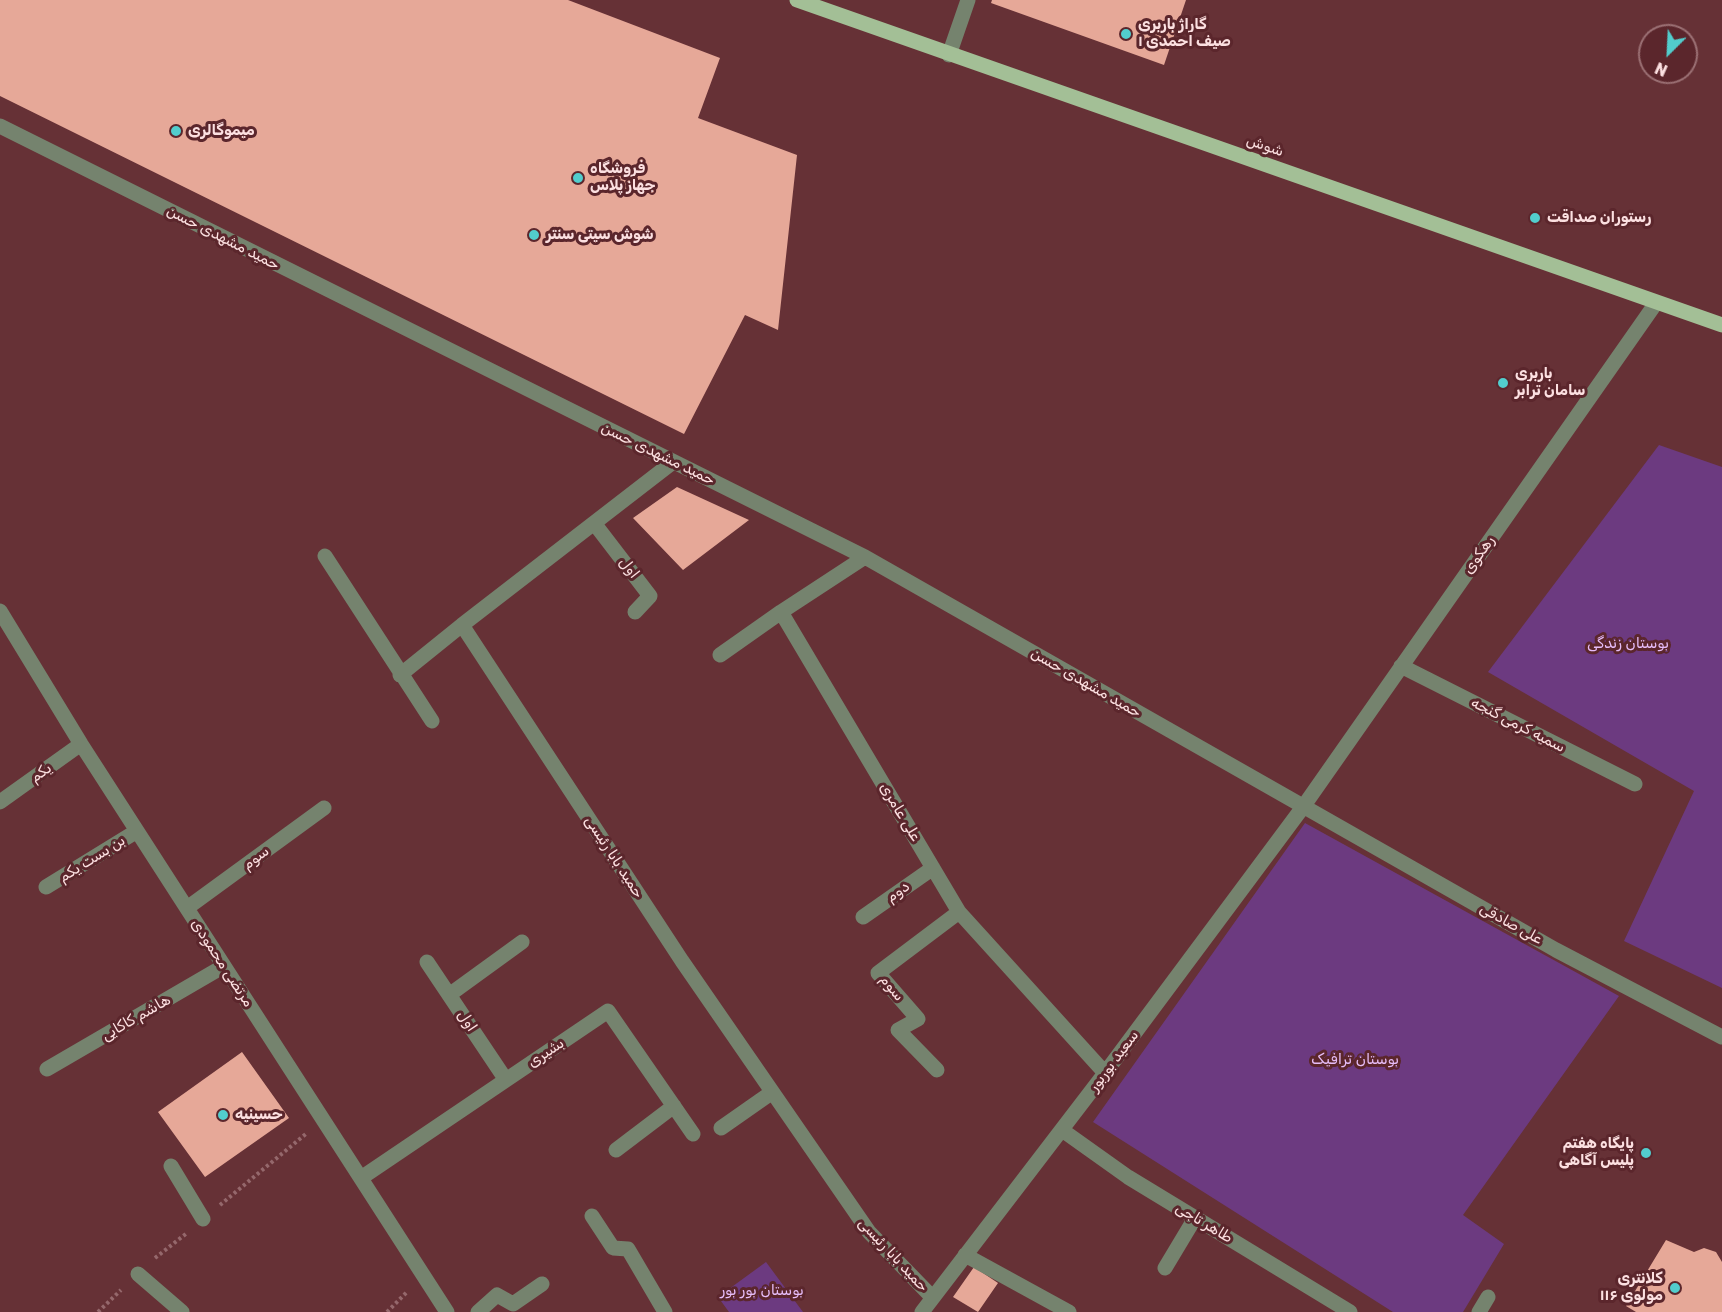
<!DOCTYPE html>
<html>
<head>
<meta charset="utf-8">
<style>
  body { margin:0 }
  #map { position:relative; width:1722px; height:1312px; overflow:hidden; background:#663136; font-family:Rubik,sans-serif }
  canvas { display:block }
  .north { position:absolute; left:1638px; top:24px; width:60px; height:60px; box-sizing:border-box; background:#5b262c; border:2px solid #9b7074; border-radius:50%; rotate:204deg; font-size:16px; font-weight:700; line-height:24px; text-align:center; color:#fce0e1 }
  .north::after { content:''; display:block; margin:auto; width:21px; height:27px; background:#52cdcd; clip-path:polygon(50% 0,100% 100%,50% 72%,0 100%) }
</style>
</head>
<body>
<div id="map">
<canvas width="1722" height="1312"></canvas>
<div class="north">N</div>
</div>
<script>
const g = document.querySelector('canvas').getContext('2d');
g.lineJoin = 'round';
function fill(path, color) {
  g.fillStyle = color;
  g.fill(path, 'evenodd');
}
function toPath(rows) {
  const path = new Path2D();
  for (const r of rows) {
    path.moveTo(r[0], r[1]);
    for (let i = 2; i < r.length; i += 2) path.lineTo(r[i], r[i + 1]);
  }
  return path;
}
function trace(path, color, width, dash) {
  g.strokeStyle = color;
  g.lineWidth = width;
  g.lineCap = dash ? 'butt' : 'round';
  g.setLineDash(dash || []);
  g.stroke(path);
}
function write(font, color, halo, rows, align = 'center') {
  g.font = font + ' Rubik,"Noto Sans Arabic",sans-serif';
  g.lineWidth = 6;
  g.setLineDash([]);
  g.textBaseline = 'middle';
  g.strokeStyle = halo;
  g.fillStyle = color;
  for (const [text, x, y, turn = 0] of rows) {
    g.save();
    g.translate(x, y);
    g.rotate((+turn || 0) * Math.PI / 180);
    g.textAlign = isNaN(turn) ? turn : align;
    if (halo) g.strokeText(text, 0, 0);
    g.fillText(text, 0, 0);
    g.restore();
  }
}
fill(toPath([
  [1659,445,1722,467,1722,988,1624,941,1694,791,1488,672],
  [1305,823,1619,996,1463,1215,1504,1244,1463,1312,1393,1312,1093,1122],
  [766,1262,803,1312,729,1312,718,1297]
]), '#6c3a80');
fill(toPath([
  [0,0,568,0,720,58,698,118,797,155,778,330,745,315,684,434,0,96],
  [992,0,1186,0,1164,65,991,3],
  [677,487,749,520,683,570,633,518],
  [242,1052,289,1118,205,1177,158,1112],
  [1666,1240,1694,1252,1704,1248,1716,1252,1722,1262,1722,1312,1636,1312,1626,1306],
  [974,1267,998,1283,978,1312,953,1297]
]), '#e6a898');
trace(toPath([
  [220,1205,307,1133],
  [155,1258,187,1233],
  [98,1312,121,1290],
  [387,1312,408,1291]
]), '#95686c', 4, [3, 3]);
trace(toPath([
  [949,55,968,0],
  [0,126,865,557,1556,950,1722,1037],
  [673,462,462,625,682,961,869,1232,932,1297],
  [594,523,650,596,635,612],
  [325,556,432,721],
  [865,557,781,612,959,912,1105,1073],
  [0,611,81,744,447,1312],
  [720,655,781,612],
  [1401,666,1635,784],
  [400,675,462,625],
  [0,802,81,744],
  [46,887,137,831],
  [187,908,324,808],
  [863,917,933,868],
  [427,962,506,1080],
  [449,995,522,942],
  [47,1069,224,966],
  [937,1070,898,1030,918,1019,878,973,959,912],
  [721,1128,771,1093],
  [1062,1130,1128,1177,1350,1312],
  [616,1150,674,1106],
  [171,1166,203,1219],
  [361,1178,608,1011,693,1134],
  [592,1216,613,1248,628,1249,665,1312],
  [965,1255,1069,1312],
  [1165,1268,1195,1218],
  [138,1274,182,1312],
  [478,1312,497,1295,513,1304,542,1284],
  [922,1312,1105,1073,1303,807,1656,303],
  [1479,1312,1488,1297]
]), '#75836e', 15);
trace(toPath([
  [797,0,1722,325]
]), '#a3bf96', 15);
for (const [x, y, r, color] of [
  [1126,34,6,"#52cdcd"],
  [176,131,6,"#52cdcd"],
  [578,178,6,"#52cdcd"],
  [1535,218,6,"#52cdcd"],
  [534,235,6,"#52cdcd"],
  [1503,383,6,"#52cdcd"],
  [223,1115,6,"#52cdcd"],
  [1646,1153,6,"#52cdcd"],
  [1675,1288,6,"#52cdcd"]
]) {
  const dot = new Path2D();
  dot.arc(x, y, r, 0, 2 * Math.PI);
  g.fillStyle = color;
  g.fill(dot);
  trace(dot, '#5b262c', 2);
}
write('bold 15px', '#fce0e1', '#5b262c', [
  ["گاراژ باربری",1138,25],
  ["صیف احمدی ۱",1138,42],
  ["میموگالری",188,131],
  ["فروشگاه",590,169],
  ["جهاز پلاس",590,186],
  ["رستوران صداقت",1547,218],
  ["شوش سیتی سنتر",546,235],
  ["باربری",1515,374],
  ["سامان ترابر",1515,391],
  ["حسینیه",235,1115],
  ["پایگاه هفتم",1634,1144,"right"],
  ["پلیس آگاهی",1634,1161,"right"],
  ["کلانتری",1663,1279,"right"],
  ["۱۱۶ مولوی",1663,1296,"right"]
], 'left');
write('15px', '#fce0e1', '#5b262c', [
  ["شوش",1265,146,19],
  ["حمید مشهدی حسن",223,238,27],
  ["حمید مشهدی حسن",658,454,26],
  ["رهکوی",1479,555,-55],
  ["اول",629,568,52],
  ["حمید مشهدی حسن",1086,683,30],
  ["سمیه کرمی گنجه",1518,725,27],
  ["یکم",41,773,-35],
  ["علی عامری",900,812,59],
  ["حمید بابا رئیسی",614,857,57],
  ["سوم",256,858,-36],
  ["بن بست یکم",92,859,-32],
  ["دوم",898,892,-35],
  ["علی صادقی",1511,924,29],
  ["مرتضی محمودی",222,963,57],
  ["سوم",892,988,51],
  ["هاشم کاکایی",136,1018,-30],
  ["اول",467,1021,57],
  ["بشیری",546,1053,-34],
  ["سعید بوربور",1114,1061,-53],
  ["طاهر تاجی",1204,1223,31],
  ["حمید بابا رئیسی",893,1255,47]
]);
write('15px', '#e6bcf8', '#5b262c', [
  ["بوستان زندگی",1628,644],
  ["بوستان ترافیک",1355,1060],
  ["بوستان بور بور",762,1291]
]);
</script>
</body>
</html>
